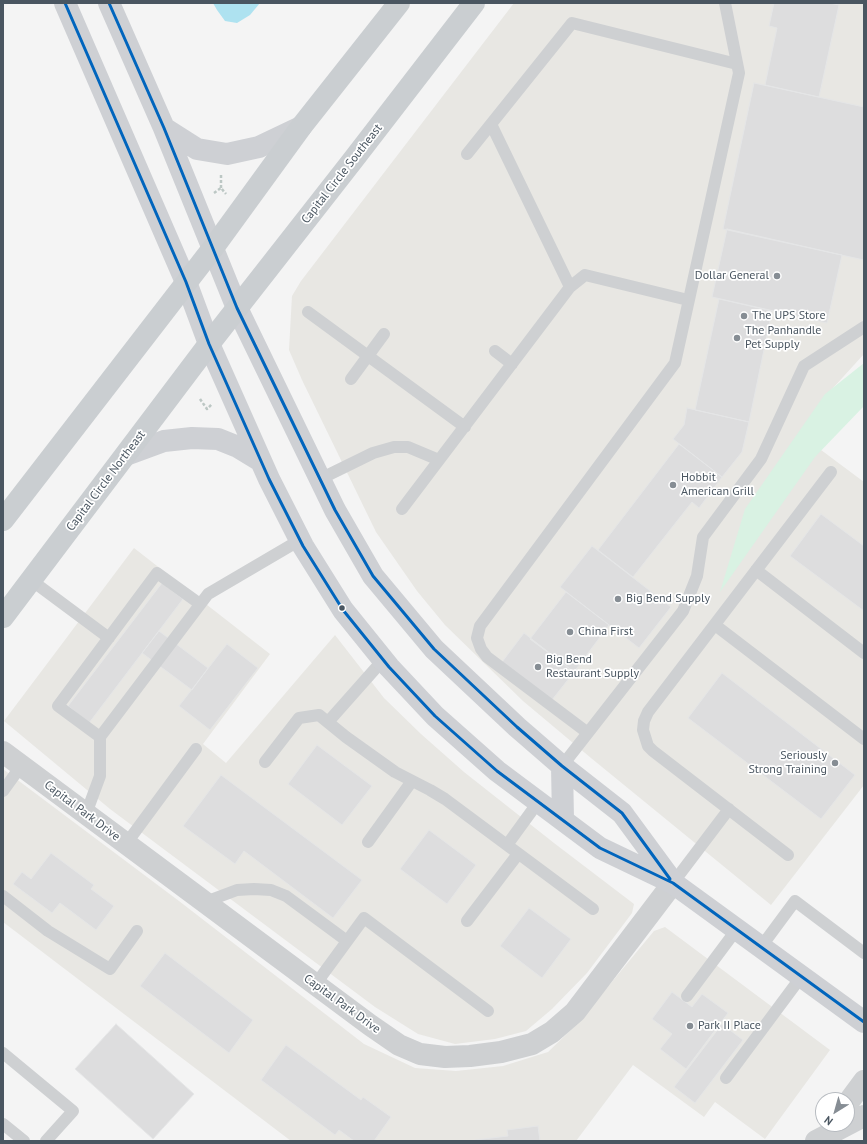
<!DOCTYPE html>
<html>
<head>
<meta charset="utf-8">
<style>
  body { margin:0 }
  #map { position:relative; width:867px; height:1144px; overflow:hidden; background:#f4f4f4; font-family:"PT Sans",sans-serif }
  canvas { display:block }
  .frame { position:absolute; inset:0; border:4px solid #4a5661; pointer-events:none }
  .north { position:absolute; left:815px; top:1092px; width:40px; height:40px; box-sizing:border-box; background:#fff; border:1px solid #b7bbc0; border-radius:50%; rotate:217deg; font-size:11px; font-weight:700; line-height:16px; text-align:center; color:#4a5661 }
  .north::after { content:''; display:block; margin:auto; width:14px; height:18px; background:#868d94; clip-path:polygon(50% 0,100% 100%,50% 72%,0 100%) }
</style>
</head>
<body>
<div id="map">
<canvas width="867" height="1144"></canvas>
<div class="frame"></div>
<div class="north">N</div>
</div>
<script>
const g = document.querySelector('canvas').getContext('2d');
g.lineJoin = 'round';
function fill(path, color) {
  g.fillStyle = color;
  g.fill(path, 'evenodd');
}
function toPath(rows) {
  const path = new Path2D();
  for (const r of rows) {
    path.moveTo(r[0], r[1]);
    for (let i = 2; i < r.length; i += 2) path.lineTo(r[i], r[i + 1]);
  }
  return path;
}
function trace(path, color, width, dash) {
  g.strokeStyle = color;
  g.lineWidth = width;
  g.lineCap = dash ? 'butt' : 'round';
  g.setLineDash(dash || []);
  g.stroke(path);
}
function write(font, color, halo, rows, align = 'center') {
  g.font = font + ' "PT Sans",sans-serif';
  g.lineWidth = 3.5;
  g.setLineDash([]);
  g.textBaseline = 'middle';
  g.strokeStyle = halo;
  g.fillStyle = color;
  for (const [text, x, y, turn = 0] of rows) {
    g.save();
    g.translate(x, y);
    g.rotate((+turn || 0) * Math.PI / 180);
    g.textAlign = isNaN(turn) ? turn : align;
    if (halo) g.strokeText(text, 0, 0);
    g.fillText(text, 0, 0);
    g.restore();
  }
}
fill(toPath([
  [514,3,864,3,864,354,833,388,805,438,864,482,864,785,771,905,591,758,523,701,445,625,417,591,376,532,302,380,289,350,292,296,301,281],
  [134,548,270,654,203,744,226,763,335,635,384,698,421,734,464,772,554,843,634,904,632,913,587,973,552,1009,526,1031,495,1039,455,1044,418,1034,375,1007,110,809,4,721],
  [3,769,179,901,364,1044,415,1068,456,1071,503,1066,548,1052,577,1024,654,931,665,927,830,1050,765,1139,715,1102,704,1117,633,1065,576,1141,291,1141,3,922]
]), '#e8e7e3');
fill(toPath([
  [864,363,864,406,815,457,720,592,745,509,825,394]
]), '#d9f2e3');
fill(toPath([
  [213,3,260,3,250,15,237,23,225,21,217,10]
]), '#aee2f0');
const building = toPath([
  [774,3,829,3,839,5,819,97,765,85,777,28,769,26,774,3],
  [754,83,864,107,864,260,723,229,754,83],
  [727,229,842,255,827,323,712,297,727,229],
  [719,299,772,311,749,422,695,410,719,299],
  [687,408,749,422,742,452,722,477,673,439,684,425,687,408],
  [679,444,722,477,699,508,692,502,633,577,598,550,679,444],
  [821,514,864,546,864,611,790,556,821,514],
  [592,546,671,607,639,648,560,587,592,546],
  [162,583,183,599,89,723,68,706,162,583],
  [566,592,609,625,574,672,530,639,566,592],
  [159,631,208,668,192,690,142,653,159,631],
  [524,633,574,672,552,700,502,662,524,633],
  [227,644,258,668,210,730,179,706,227,644],
  [722,673,855,775,821,819,688,718,722,673],
  [317,745,372,786,342,825,288,784,317,745],
  [221,775,362,880,333,918,244,851,235,864,183,826,221,775],
  [429,830,476,865,447,904,400,869,429,830],
  [51,853,94,885,91,889,114,906,96,930,60,903,52,913,13,884,22,872,31,879,51,853],
  [529,908,571,939,542,978,500,946,529,908],
  [165,953,253,1020,229,1053,140,986,165,953],
  [672,992,692,1007,702,994,728,1013,686,1069,660,1049,672,1034,652,1019,672,992],
  [116,1024,194,1094,153,1139,75,1069,116,1024],
  [722,1024,743,1040,695,1103,674,1087,722,1024],
  [286,1045,361,1100,363,1097,391,1117,374,1141,354,1141,339,1130,335,1135,261,1080,286,1045],
  [538,1126,540,1141,475,1141,475,1140,508,1136,507,1130,538,1126]
]);
fill(building, '#ddddde');
trace(building, '#e5e6e7', 1);
trace(toPath([
  [221,175,221,188],
  [214,193,221,188,226,194],
  [200,399,207,409,212,404]
]), '#bcc7c4', 2.5, [3, 2]);
trace(toPath([
  [491,124,570,287],
  [467,154,572,23,737,64],
  [308,312,465,427],
  [495,351,512,364],
  [351,379,384,334],
  [320,479,373,453,394,447,408,447,439,460],
  [402,509,570,287,585,275,688,300],
  [756,570,864,653],
  [31,580,109,638],
  [715,625,864,739],
  [328,722,383,660],
  [588,733,487,657,481,649,477,638,480,626,675,363,739,73,725,3],
  [100,737,58,706,157,573,200,604],
  [265,762,299,718,319,715,346,737,395,772,430,790,445,799,593,909],
  [562,766,683,611,697,576,703,537,761,459,804,366,864,327],
  [3,791,21,766],
  [86,814,100,776,100,737,208,594,300,540],
  [368,842,412,781],
  [126,844,196,749],
  [507,845,539,801],
  [788,855,653,751,648,746,643,730,644,721,648,712,831,472],
  [673,883,729,809],
  [3,896,48,931,110,969,137,931],
  [205,902,237,890,254,889,271,890,286,896,347,941],
  [467,921,518,854],
  [761,947,795,901,864,953],
  [315,985,364,918,488,1011],
  [687,996,737,929],
  [3,1053,73,1111,46,1141],
  [726,1078,801,977],
  [3,1124,24,1141]
]), '#ced0d2', 12);
trace(toPath([
  [3,752,370,1025,399,1045,420,1054,445,1057,470,1056,501,1052,532,1044,552,1032,575,1012,673,883],
  [847,1104,864,1081],
  [816,1141,864,1116]
]), '#ced0d2', 22);
trace(toPath([
  [65,3,186,282,209,344,269,479,303,546,343,610,389,667,435,716,497,771,600,848,673,883,864,1022],
  [109,3,164,128,237,308,335,510,373,576,434,649,517,727,562,766,622,813,672,881],
  [164,128,197,149,227,154,259,147,301,127],
  [126,455,164,441,192,438,218,439,238,447,261,461],
  [562,766,563,819]
]), '#ced0d4', 22);
trace(toPath([
  [3,520,213,248,301,127,399,3],
  [3,617,209,344,353,160,474,3]
]), '#caced1', 22);
trace(toPath([
  [65,3,186,282,209,344,269,479,303,546,343,610,389,667,435,716,497,771,600,848,673,883,864,1022],
  [109,3,164,128,237,308,335,510,373,576,434,649,517,727,562,766,622,813,670,879]
]), '#0065bd', 3);
for (const [x, y, r, color] of [
  [777,276,4,"#868d94"],
  [744,316,4,"#868d94"],
  [737,338,4,"#868d94"],
  [673,485,4,"#868d94"],
  [618,599,4,"#868d94"],
  [342,608,3.5,"#4a5661"],
  [570,632,4,"#868d94"],
  [538,667,4,"#868d94"],
  [835,763,4,"#868d94"],
  [690,1026,4,"#868d94"]
]) {
  const dot = new Path2D();
  dot.arc(x, y, r, 0, 2 * Math.PI);
  g.fillStyle = color;
  g.fill(dot);
  trace(dot, '#fff', 1.5);
}
write('12px', '#4a5661', '#fff', [
  ["Capital Circle Southeast",342,174,-52],
  ["Capital Circle Northeast",106,481,-53],
  ["Capital Park Drive",82,811,37],
  ["Capital Park Drive",342,1004,36]
]);
write('12px', '#4a5661', '#fff', [
  ["Dollar General",769,276,"right"],
  ["The UPS Store",752,316],
  ["The Panhandle",745,331],
  ["Pet Supply",745,345],
  ["Hobbit",681,478],
  ["American Grill",681,492],
  ["Big Bend Supply",626,599],
  ["China First",578,632],
  ["Big Bend",546,660],
  ["Restaurant Supply",546,674],
  ["Seriously",827,756,"right"],
  ["Strong Training",827,770,"right"],
  ["Park II Place",698,1026]
], 'left');
</script>
</body>
</html>
